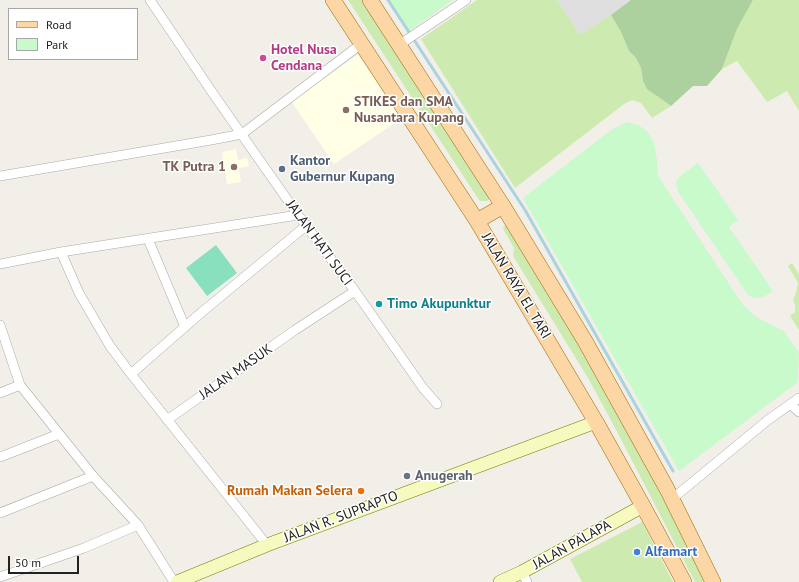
<!DOCTYPE html>
<html>
<head>
<meta charset="utf-8">
<style>
  body { margin:0 }
  #map { position:relative; width:799px; height:582px; overflow:hidden; background:#f2efe9; font-family:"PT Sans",sans-serif }
  canvas { display:block }
  .legend { position:absolute; left:8px; top:8px; width:130px; height:52px; box-sizing:border-box; background:#fff; border:1px solid #a7a7a7; margin:0; padding:5px 7px; list-style:none; font-size:12px; color:#222 }
  .legend li { display:flex; align-items:center; gap:8px; height:20px }
  .legend b { width:20px; border:1px solid #a7a7a7 }
  .scale { position:absolute; left:8px; top:556px; width:71px; height:18px; box-sizing:border-box; border:2px solid #222; border-top:0; padding-left:5px; font-size:12px; line-height:14px; white-space:nowrap; color:#222; -webkit-text-stroke:3px #fff; paint-order:stroke }
</style>
</head>
<body>
<div id="map">
<canvas width="799" height="582"></canvas>
<ul class="legend">
<li><b style="height:5px;background:#fcd6a4"></b>Road</li>
<li><b style="height:11px;background:#c8facc"></b>Park</li>
</ul>
<div class="scale">50 m</div>
</div>
<script>
const g = document.querySelector('canvas').getContext('2d');
g.lineJoin = 'round';
function fill(path, color) {
  g.fillStyle = color;
  g.fill(path, 'evenodd');
}
function toPath(rows) {
  const path = new Path2D();
  for (const r of rows) {
    path.moveTo(r[0], r[1]);
    for (let i = 2; i < r.length; i += 2) path.lineTo(r[i], r[i + 1]);
  }
  return path;
}
function trace(path, color, width, dash) {
  g.strokeStyle = color;
  g.lineWidth = width;
  g.lineCap = dash ? 'butt' : 'round';
  g.setLineDash(dash || []);
  g.stroke(path);
}
function write(font, color, halo, rows, align = 'center') {
  g.font = font + ' "PT Sans",sans-serif';
  g.lineWidth = 3;
  g.setLineDash([]);
  g.textBaseline = 'middle';
  g.strokeStyle = halo;
  g.fillStyle = color;
  for (const [text, x, y, turn = 0] of rows) {
    g.save();
    g.translate(x, y);
    g.rotate((+turn || 0) * Math.PI / 180);
    g.textAlign = isNaN(turn) ? turn : align;
    if (halo) g.strokeText(text, 0, 0);
    g.fillText(text, 0, 0);
    g.restore();
  }
}
fill(toPath([
  [549,0,636,0,575,40]
]), '#e0dfdf');
fill(toPath([
  [358,55,402,118,334,164,291,101],
  [236,149,238,160,247,158,249,166,239,168,241,182,227,184,222,152]
]), '#ffffe5');
fill(toPath([
  [348,0,366,0,490,195,489,199,487,201,481,201,479,200],
  [477,0,557,0,580,35,611,15,621,32,629,51,636,58,641,68,643,81,658,97,671,106,652,118,641,103,632,100,624,104,515,188,421,39],
  [753,0,799,0,799,111,787,91,767,102,737,61,722,69,737,29],
  [505,225,509,225,513,227,711,582,695,582,614,426,588,378,513,256,514,248,503,229],
  [792,263,799,274,799,330,790,316,795,312,795,305,793,299,796,293,798,283,788,266],
  [642,522,673,582,582,582,570,559]
]), '#cdebb0');
fill(toPath([
  [631,0,753,0,737,29,722,69,707,86,693,86,671,106,647,89,643,81,641,68,636,58,629,51,621,32,611,15]
]), '#add19e');
fill(toPath([
  [389,0,453,0,409,31],
  [627,122,638,125,647,131,654,143,657,160,658,176,743,305,756,317,784,331,799,353,798,382,679,471,523,198,611,130],
  [698,163,738,220,729,227,773,291,765,296,760,298,754,298,748,295,677,190,676,182,680,176]
]), '#c8facc');
fill(toPath([
  [216,245,237,273,207,296,186,268]
]), '#88e0be');
trace(toPath([
  [388,0,525,210,673,471]
]), '#aad3df', 3);
const street = toPath([
  [150,0,214,95,298,215,355,291,423,388,437,404],
  [399,45,466,0],
  [0,176,211,140,242,134,361,44],
  [148,239,185,327],
  [61,252,79,293,110,346,131,374,267,545],
  [0,264,61,252,298,215],
  [0,325,20,385,93,476,138,525,174,582],
  [131,374,202,312,307,225],
  [0,393,20,385],
  [790,404,799,412],
  [167,420,295,330,355,291],
  [0,457,59,434],
  [672,499,768,420,799,398],
  [0,513,93,476],
  [522,572,527,582],
  [0,577,84,548,138,525]
]);
const secondary = toPath([
  [177,582,267,545,596,422],
  [500,582,522,572,643,506]
]);
const primary = toPath([
  [333,0,477,221,596,422,643,506,684,582],
  [370,0,503,206,585,341,667,489,713,582],
  [477,221,503,206]
]);
trace(street, '#a9a9a9', 10);
trace(secondary, '#707d05', 14);
trace(primary, '#a06b00', 16);
trace(street, '#fff', 9);
trace(secondary, '#f7fabf', 13);
trace(primary, '#fcd6a4', 15);
for (const [x, y, r, color] of [
  [263,58,4,"#d1479c"],
  [346,110,4,"#8d6e63"],
  [234,167,4,"#8d6e63"],
  [282,169,4,"#5c6f8a"],
  [379,304,4,"#0f9aa8"],
  [407,476,4,"#6b7280"],
  [361,491,4,"#e8710a"],
  [637,552,4,"#3f7fe0"]
]) {
  const dot = new Path2D();
  dot.arc(x, y, r, 0, 2 * Math.PI);
  g.fillStyle = color;
  g.fill(dot);
  trace(dot, '#fff', 1.5);
}
write('bold 14px', '#b23c85', '#fff', [
  ["Hotel Nusa",271,50],
  ["Cendana",271,66]
], 'left');
write('bold 14px', '#785e54', '#fff', [
  ["STIKES dan SMA",354,102],
  ["Nusantara Kupang",354,118],
  ["TK Putra 1",226,167,"right"]
], 'left');
write('bold 14px', '#4e5e75', '#fff', [
  ["Kantor",290,161],
  ["Gubernur Kupang",290,177]
], 'left');
write('14px', '#222', '#fff', [
  ["JALAN HATI SUCI",319,243,54],
  ["JALAN RAYA EL TARI",516,286,59],
  ["JALAN MASUK",236,372,-35],
  ["JALAN R. SUPRAPTO",341,517,-21],
  ["JALAN PALAPA",572,545,-29]
]);
write('bold 14px', '#0d838f', '#fff', [
  ["Timo Akupunktur",387,304]
], 'left');
write('bold 14px', '#5b616d', '#fff', [
  ["Anugerah",415,476]
], 'left');
write('bold 14px', '#c56008', '#fff', [
  ["Rumah Makan Selera",353,491]
], 'right');
write('bold 14px', '#366cbe', '#fff', [
  ["Alfamart",645,552]
], 'left');
</script>
</body>
</html>
